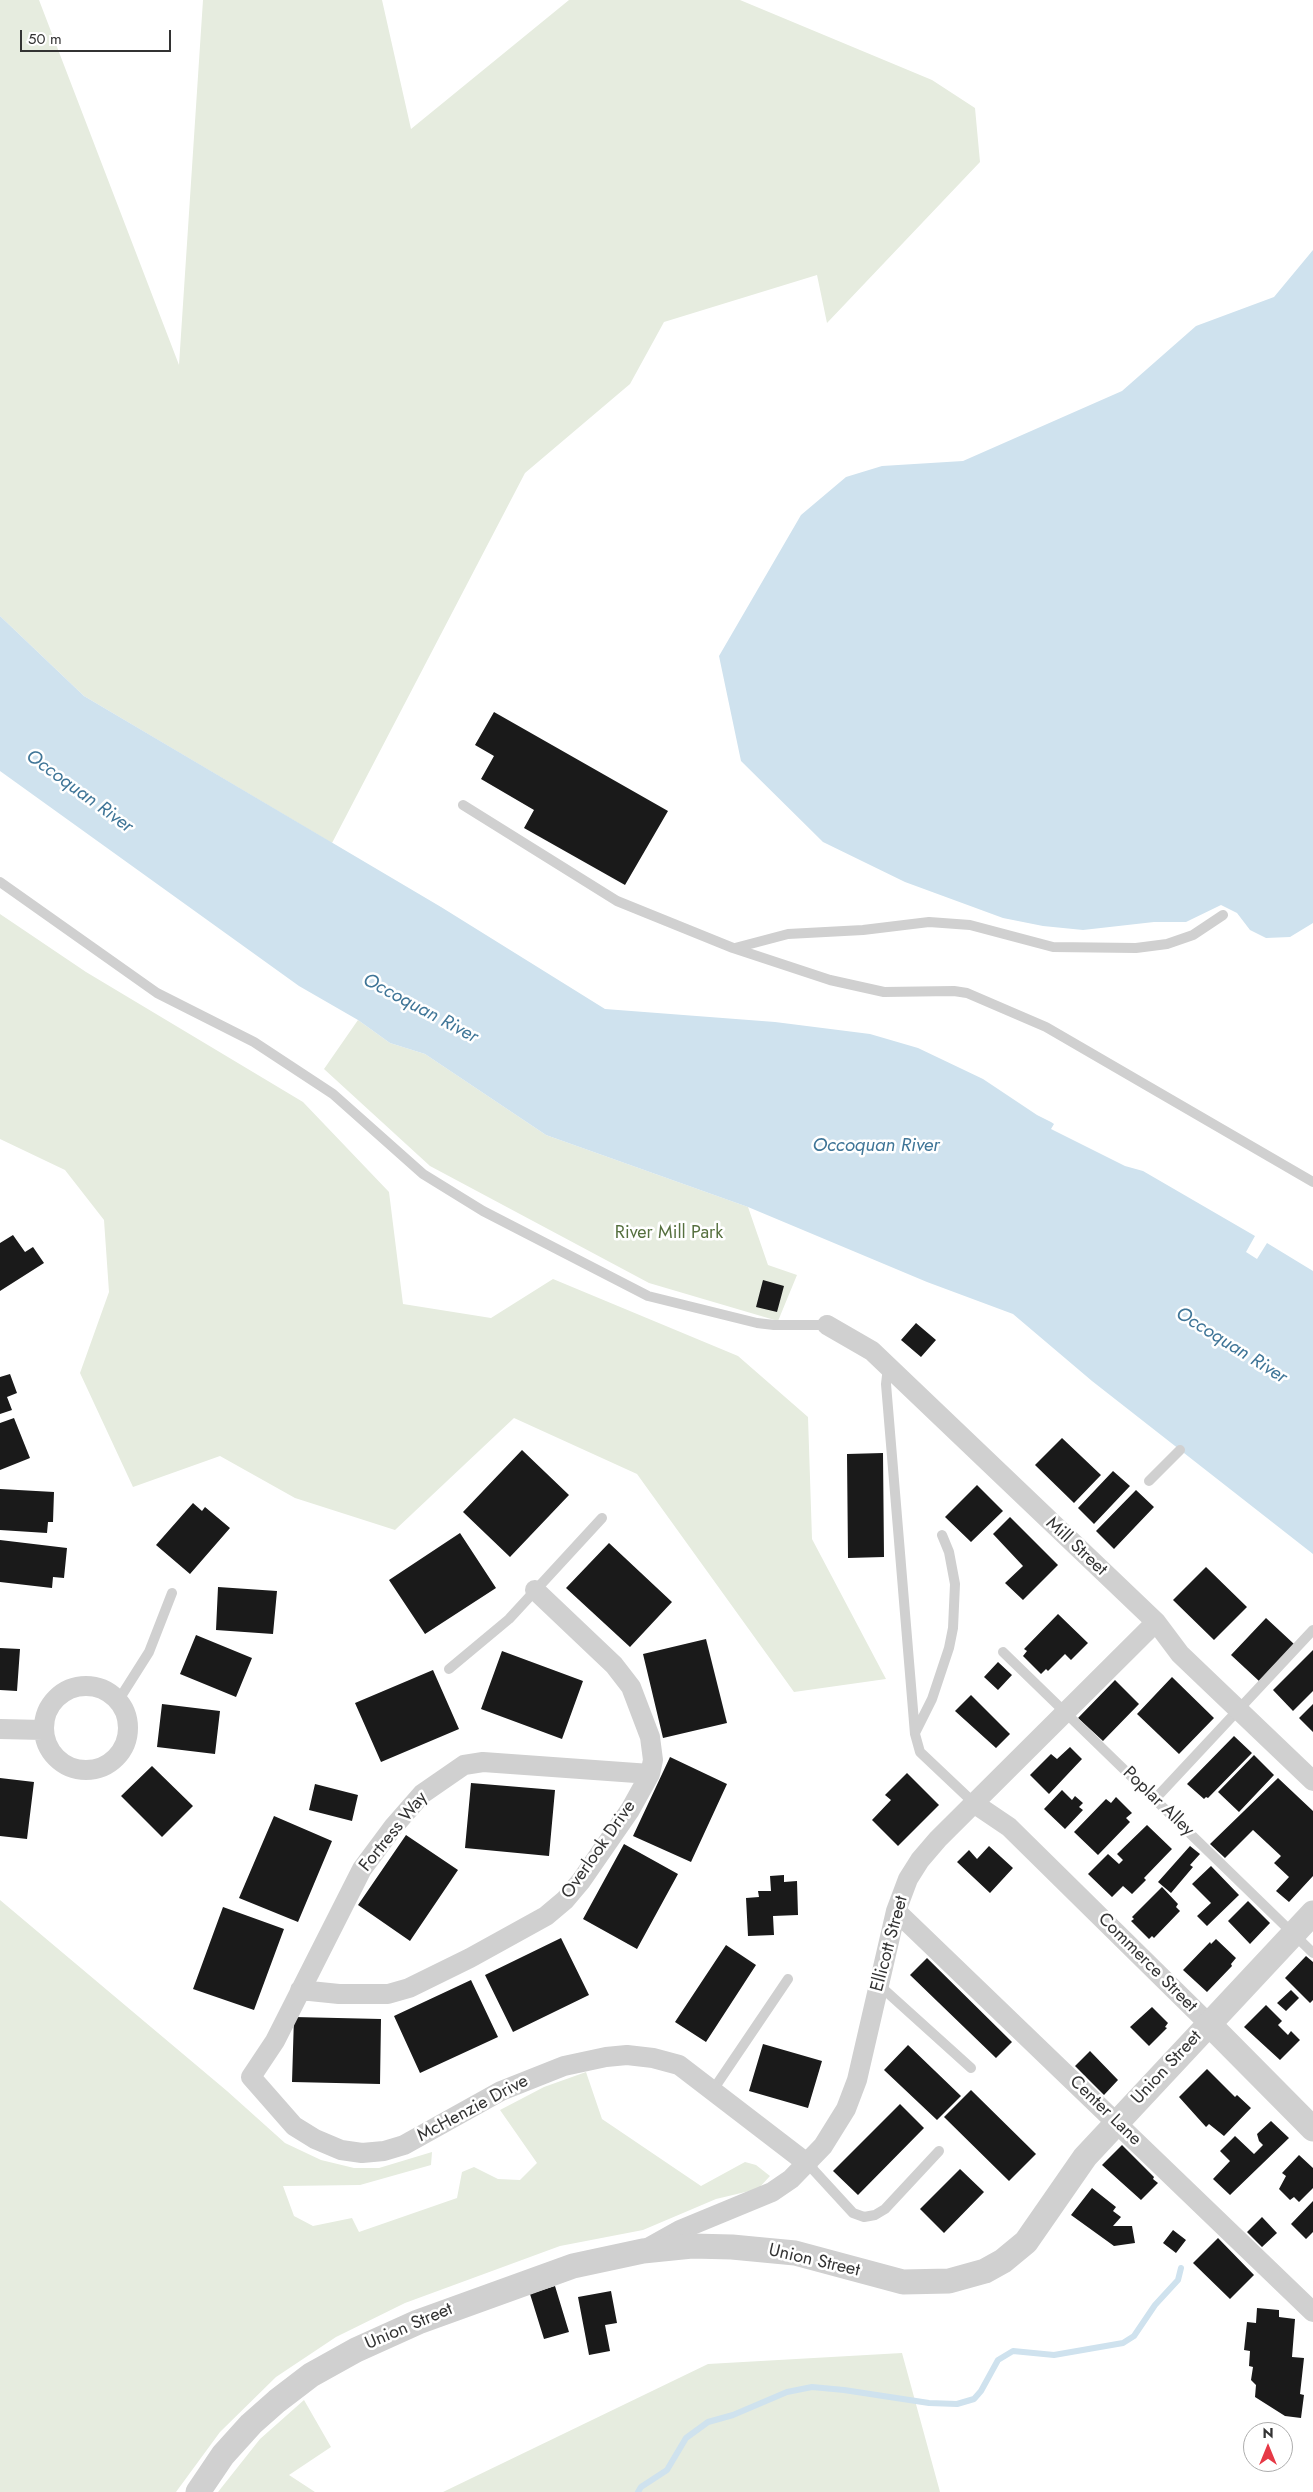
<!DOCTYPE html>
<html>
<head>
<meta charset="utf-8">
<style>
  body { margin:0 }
  #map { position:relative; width:1313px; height:2492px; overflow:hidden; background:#fff; font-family:Jost,sans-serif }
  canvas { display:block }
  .north { position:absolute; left:1243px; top:2422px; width:50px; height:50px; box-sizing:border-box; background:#fff; border:1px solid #adadad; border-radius:50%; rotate:0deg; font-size:14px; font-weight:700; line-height:20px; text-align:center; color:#333 }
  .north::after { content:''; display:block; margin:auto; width:18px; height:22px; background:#e63946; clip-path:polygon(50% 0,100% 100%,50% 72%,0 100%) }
  .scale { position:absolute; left:20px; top:30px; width:151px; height:22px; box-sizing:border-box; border:2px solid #333; border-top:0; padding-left:6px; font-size:15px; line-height:18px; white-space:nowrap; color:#333; -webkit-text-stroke:4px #fff; paint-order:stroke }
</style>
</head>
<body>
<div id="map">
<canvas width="1313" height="2492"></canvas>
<div class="north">N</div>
<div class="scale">50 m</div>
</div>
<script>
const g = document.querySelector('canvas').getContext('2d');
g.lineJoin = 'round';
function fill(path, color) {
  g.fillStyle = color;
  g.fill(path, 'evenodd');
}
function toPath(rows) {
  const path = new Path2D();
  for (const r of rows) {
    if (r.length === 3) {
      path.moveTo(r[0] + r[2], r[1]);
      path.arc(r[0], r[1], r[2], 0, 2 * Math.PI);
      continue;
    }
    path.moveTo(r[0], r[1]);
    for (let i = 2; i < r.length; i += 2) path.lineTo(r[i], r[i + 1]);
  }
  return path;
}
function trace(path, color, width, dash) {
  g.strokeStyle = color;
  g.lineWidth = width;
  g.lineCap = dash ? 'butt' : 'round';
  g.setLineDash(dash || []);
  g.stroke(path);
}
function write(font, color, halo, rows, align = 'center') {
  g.font = font + ' Jost,sans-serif';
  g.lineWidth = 5;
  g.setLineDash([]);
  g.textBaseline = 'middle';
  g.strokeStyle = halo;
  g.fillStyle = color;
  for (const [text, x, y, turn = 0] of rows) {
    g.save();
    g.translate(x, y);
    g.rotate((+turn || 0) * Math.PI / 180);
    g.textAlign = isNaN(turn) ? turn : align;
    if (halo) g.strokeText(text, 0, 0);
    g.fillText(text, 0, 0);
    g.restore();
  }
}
fill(toPath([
  [0,0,39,0,179,365,203,0,382,0,411,129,569,0,740,0,932,80,975,108,980,162,827,323,817,275,664,322,630,384,525,473,332,843,84,696,0,616],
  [0,914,86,972,303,1102,389,1192,403,1304,491,1318,553,1279,738,1356,808,1417,812,1539,886,1679,794,1692,637,1474,514,1418,395,1530,295,1498,220,1456,133,1487,80,1373,109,1292,104,1220,65,1170,0,1139],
  [358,1020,390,1043,425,1054,546,1135,748,1207,768,1265,797,1275,778,1321,649,1283,430,1166,324,1069],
  [0,1900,227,2091,285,2143,321,2160,354,2168,379,2168,432,2152,431,2165,360,2185,283,2186,294,2216,313,2226,352,2218,359,2232,457,2198,462,2172,474,2167,498,2179,520,2180,537,2163,500,2110,544,2087,586,2072,602,2119,701,2186,745,2162,756,2165,770,2176,758,2189,716,2199,643,2230,560,2246,405,2303,336,2337,276,2377,220,2432,176,2492,0,2492],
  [902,2353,940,2492,443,2492,708,2364],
  [304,2400,331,2447,289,2475,315,2492,218,2492,260,2439]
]), '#e6ecdf');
fill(toPath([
  [1313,250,1313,923,1290,937,1266,938,1250,930,1237,913,1221,905,1186,922,1154,922,1083,930,1043,926,1003,918,905,882,823,842,741,761,719,656,801,515,846,477,882,466,963,461,1122,391,1196,326,1274,297],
  [0,616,84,696,441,907,605,1009,775,1022,870,1034,918,1048,983,1079,1037,1115,1051,1122,1054,1124,1051,1129,1125,1166,1143,1171,1255,1236,1246,1252,1257,1259,1267,1243,1313,1271,1313,1554,1092,1381,1013,1314,927,1282,748,1207,546,1135,425,1054,390,1043,358,1020,299,986,0,771]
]), '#cfe2ee');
trace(toPath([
  [638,2492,641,2487,667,2470,686,2438,708,2422,733,2415,787,2392,812,2387,844,2390,929,2403,957,2404,974,2399,981,2391,998,2360,1013,2351,1054,2355,1123,2343,1134,2336,1155,2305,1178,2280,1181,2268]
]), '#cfe2ee', 6);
fill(toPath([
  [494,712,668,811,625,885,524,828,534,810,481,779,494,756,475,745],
  [13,1235,25,1252,33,1247,44,1263,0,1291,0,1243],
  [763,1280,784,1286,777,1312,756,1307],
  [916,1323,936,1340,921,1357,901,1340],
  [10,1374,17,1393,7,1397,12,1410,0,1414,0,1377],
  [14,1418,30,1458,0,1470,0,1423],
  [1062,1438,1101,1475,1074,1503,1035,1465],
  [522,1450,569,1495,510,1557,463,1512],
  [883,1453,884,1557,848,1558,847,1454],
  [1113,1471,1130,1486,1094,1524,1078,1508],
  [977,1485,1003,1511,971,1542,945,1517],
  [0,1489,54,1492,53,1522,48,1522,47,1533,0,1530],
  [1136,1490,1154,1507,1114,1549,1096,1531],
  [193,1503,202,1511,205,1507,230,1528,190,1574,156,1545],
  [1010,1517,1058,1565,1023,1600,1005,1583,1023,1566,993,1534],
  [460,1533,496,1588,425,1634,389,1580],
  [0,1540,67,1548,64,1578,53,1577,52,1588,0,1582],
  [609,1543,672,1602,630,1647,566,1588],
  [1206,1567,1247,1607,1214,1640,1173,1600],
  [218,1587,277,1591,273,1634,216,1630],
  [1058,1614,1088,1643,1071,1660,1065,1654,1048,1671,1046,1669,1041,1674,1023,1656,1027,1651,1024,1649],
  [1266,1618,1294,1644,1259,1681,1231,1655],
  [196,1635,252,1658,236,1697,180,1674],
  [706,1639,727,1723,663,1738,643,1654],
  [0,1648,20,1649,17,1691,0,1690],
  [1313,1650,1313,1691,1293,1711,1273,1690],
  [502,1651,583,1681,562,1739,481,1709],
  [998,1662,1012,1675,998,1690,984,1677],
  [433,1670,459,1729,381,1762,355,1703],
  [1172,1677,1214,1718,1179,1754,1137,1714],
  [1115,1680,1139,1704,1103,1741,1078,1718],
  [971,1695,1010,1734,996,1748,955,1711],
  [162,1704,220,1711,215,1754,157,1747],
  [1313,1704,1313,1732,1299,1718],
  [1234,1736,1252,1753,1208,1798,1206,1797,1204,1799,1187,1784],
  [1070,1747,1082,1759,1049,1794,1030,1775,1051,1754,1057,1759],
  [1254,1755,1274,1775,1239,1812,1218,1792],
  [670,1757,727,1784,691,1862,633,1836],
  [152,1766,193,1806,162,1837,121,1796],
  [907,1773,939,1805,898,1846,872,1820,891,1800,885,1795],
  [0,1778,34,1782,27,1839,0,1836],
  [1278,1778,1313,1811,1313,1876,1289,1902,1276,1891,1289,1877,1274,1863,1281,1856,1253,1830,1225,1858,1210,1844],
  [471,1783,555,1790,549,1856,465,1848],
  [315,1784,358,1795,352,1821,309,1810],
  [1062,1790,1072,1800,1075,1796,1083,1803,1079,1807,1083,1810,1065,1829,1044,1809],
  [1116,1797,1132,1813,1126,1818,1130,1822,1098,1855,1074,1832,1106,1799,1111,1803],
  [274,1816,332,1841,298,1922,239,1898],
  [1147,1825,1172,1849,1144,1878,1146,1880,1132,1894,1123,1886,1112,1897,1088,1874,1108,1854,1119,1864,1123,1860,1117,1854],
  [406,1835,458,1870,410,1941,358,1905],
  [624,1844,678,1874,637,1949,583,1919],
  [989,1846,1013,1868,990,1893,957,1862,969,1850,977,1859],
  [1190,1846,1200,1854,1190,1865,1193,1867,1171,1893,1158,1882],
  [1211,1866,1239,1895,1207,1926,1197,1916,1211,1903,1192,1884],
  [784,1875,784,1882,797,1881,798,1915,773,1916,774,1935,748,1936,746,1898,759,1897,758,1891,771,1891,770,1876],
  [1162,1887,1178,1904,1176,1907,1180,1911,1154,1938,1152,1936,1149,1939,1131,1921,1134,1919,1132,1917],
  [1248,1901,1270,1923,1250,1944,1228,1921],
  [223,1907,284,1929,254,2010,193,1989],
  [561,1938,589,1995,513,2032,485,1975],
  [1216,1939,1236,1958,1231,1964,1232,1966,1207,1992,1183,1970,1210,1942,1211,1944],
  [726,1945,756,1965,706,2042,675,2022],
  [1306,1956,1313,1962,1313,2000,1310,2003,1285,1978],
  [927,1958,1012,2042,996,2058,910,1975],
  [471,1980,498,2037,420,2073,394,2016],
  [1291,1990,1299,1998,1286,2011,1277,2003],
  [1266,2005,1282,2021,1278,2025,1288,2035,1291,2031,1300,2040,1280,2060,1244,2027],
  [1152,2007,1168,2023,1165,2027,1167,2028,1149,2046,1130,2027],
  [294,2017,381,2019,380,2084,292,2082],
  [763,2044,822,2061,808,2108,749,2091],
  [908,2045,961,2096,937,2120,884,2070],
  [1090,2051,1118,2080,1104,2095,1075,2066],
  [1207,2069,1235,2097,1237,2095,1251,2108,1224,2136,1209,2124,1206,2127,1179,2097],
  [971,2090,1036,2154,1009,2181,944,2117],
  [900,2104,924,2128,858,2195,833,2171],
  [1271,2121,1289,2138,1230,2195,1213,2179,1230,2161,1220,2151,1235,2136,1254,2154,1263,2145,1259,2141,1257,2134],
  [1122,2145,1154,2177,1153,2179,1158,2183,1141,2200,1102,2165],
  [1299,2155,1313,2168,1313,2188,1299,2202,1294,2197,1290,2200,1279,2189,1286,2176,1282,2173],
  [960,2169,984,2192,944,2233,920,2209],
  [1092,2188,1116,2207,1113,2211,1121,2217,1113,2226,1132,2226,1135,2243,1114,2246,1071,2215],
  [1313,2201,1313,2232,1306,2239,1291,2224],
  [1262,2217,1277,2233,1262,2247,1247,2232],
  [1173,2230,1186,2240,1176,2253,1163,2243],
  [1218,2238,1254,2275,1230,2299,1193,2263],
  [555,2286,569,2332,544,2339,530,2294],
  [611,2291,617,2323,605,2325,610,2351,589,2355,578,2297],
  [1257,2308,1279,2310,1279,2317,1295,2319,1292,2357,1304,2358,1300,2394,1304,2395,1301,2418,1285,2416,1255,2397,1256,2385,1251,2380,1253,2367,1249,2366,1250,2351,1244,2350,1247,2322,1256,2323]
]), '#1a1a1a');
trace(toPath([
  [463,805,617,901,733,948,830,980,884,992,954,991,967,993,1046,1027,1313,1182],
  [0,882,157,993,254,1042,333,1094,423,1174,483,1211,648,1296,757,1323,774,1325,827,1325],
  [735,948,788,934,863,930,929,922,970,925,1053,947,1136,948,1167,944,1193,935,1223,915],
  [888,1367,886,1384,915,1734,920,1752,975,1804],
  [1149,1481,1180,1450],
  [1003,1652,1313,1953],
  [449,1669,509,1619,602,1518],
  [118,1701,149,1652,172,1593],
  [915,1733,932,1699,949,1648,953,1628,955,1584,949,1552,942,1535],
  [1155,1799,1313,1630],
  [879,1985,971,2068],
  [713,2090,788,1979],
  [808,2164,853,2213,864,2217,875,2215,885,2209,939,2151]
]), '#d0d0d0', 10);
trace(toPath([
  [827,1325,872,1351,1156,1622,1180,1654,1313,1781],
  [86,1728,42],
  [0,1729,43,1730],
  [650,1774,483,1762,464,1765,422,1794,394,1826,362,1869,275,2041,251,2077,294,2126,315,2139,341,2150,362,2153,384,2151,404,2145,501,2091,564,2066,606,2057,627,2055,653,2058,679,2065,808,2164],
  [975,1804,1009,1827,1209,2024],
  [896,1911,1313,2312],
  [300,1990,339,1994,388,1994,409,1988,470,1958,546,1916,565,1900,581,1881,630,1810,650,1774,653,1760,650,1737,631,1687,614,1665,535,1590],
  [646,2249,680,2230,772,2192,791,2179,823,2146,846,2109,857,2080,896,1911,908,1879,920,1860,938,1839,1156,1622]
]), '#d0d0d0', 20);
trace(toPath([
  [1209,2024,1313,2129],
  [198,2492,223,2455,251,2424,277,2401,311,2375,356,2350,418,2322,573,2266,643,2251,692,2246,732,2247,795,2253,903,2282,949,2281,985,2271,1003,2261,1026,2242,1085,2157,1313,1913]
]), '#d0d0d0', 25);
write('18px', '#56703f', '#fff', [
  ["River Mill Park",669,1234]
]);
write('18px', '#333', '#fff', [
  ["Mill Street",1076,1547,43],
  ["Poplar Alley",1158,1802,44],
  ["Fortress Way",394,1832,-51],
  ["Overlook Drive",599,1850,-55],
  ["Ellicott Street",890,1944,-75],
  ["Commerce Street",1147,1963,45],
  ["Union Street",1167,2068,-47],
  ["McHenzie Drive",473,2109,-28],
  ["Center Lane",1105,2111,44],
  ["Union Street",814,2261,13],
  ["Union Street",409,2327,-23]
]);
write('italic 19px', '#3f7597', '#fff', [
  ["Occoquan River",79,792,36],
  ["Occoquan River",420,1009,28],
  ["Occoquan River",876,1146],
  ["Occoquan River",1231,1346,32]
]);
</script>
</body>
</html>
